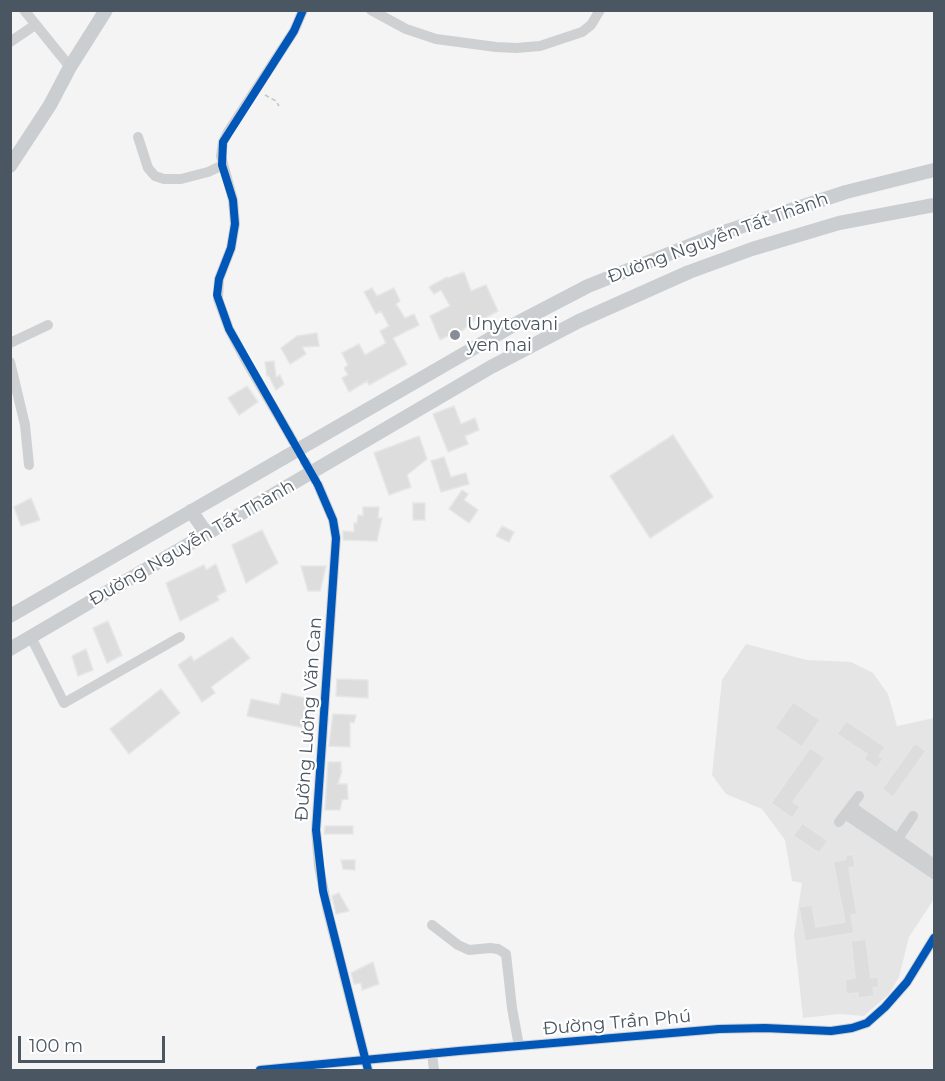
<!DOCTYPE html>
<html>
<head>
<meta charset="utf-8">
<style>
  body { margin:0 }
  #map { position:relative; width:945px; height:1081px; overflow:hidden; background:#f4f4f4; font-family:Montserrat,sans-serif }
  canvas { display:block }
  .frame { position:absolute; inset:0; border:12px solid #4a5661; pointer-events:none }
  .scale { position:absolute; left:18px; top:1036px; width:147px; height:27px; box-sizing:border-box; border:3px solid #4a5661; border-top:0; padding-left:8px; font-size:18px; line-height:21px; white-space:nowrap; color:#4a5661; -webkit-text-stroke:4px #fff; paint-order:stroke }
</style>
</head>
<body>
<div id="map">
<canvas width="945" height="1081"></canvas>
<div class="frame"></div>
<div class="scale">100 m</div>
</div>
<script>
const g = document.querySelector('canvas').getContext('2d');
g.lineJoin = 'round';
function fill(path, color) {
  g.fillStyle = color;
  g.fill(path, 'evenodd');
}
function toPath(rows) {
  const path = new Path2D();
  for (const r of rows) {
    path.moveTo(r[0], r[1]);
    for (let i = 2; i < r.length; i += 2) path.lineTo(r[i], r[i + 1]);
  }
  return path;
}
function trace(path, color, width, dash) {
  g.strokeStyle = color;
  g.lineWidth = width;
  g.lineCap = dash ? 'butt' : 'round';
  g.setLineDash(dash || []);
  g.stroke(path);
}
function write(font, color, halo, rows, align = 'center') {
  g.font = font + ' Montserrat,sans-serif';
  g.lineWidth = 4.5;
  g.setLineDash([]);
  g.textBaseline = 'middle';
  g.strokeStyle = halo;
  g.fillStyle = color;
  for (const [text, x, y, turn = 0] of rows) {
    g.save();
    g.translate(x, y);
    g.rotate((+turn || 0) * Math.PI / 180);
    g.textAlign = isNaN(turn) ? turn : align;
    if (halo) g.strokeText(text, 0, 0);
    g.fillText(text, 0, 0);
    g.restore();
  }
}
fill(toPath([
  [746,644,807,660,851,662,873,673,888,694,897,726,934,718,934,899,909,937,899,977,889,994,864,1016,840,1014,803,1018,794,935,802,883,792,881,785,840,762,809,726,794,712,775,722,680]
]), '#e6e5e6');
const building = toPath([
  [464,272,471,291,486,285,498,311,480,321,478,317,463,330,453,335,453,333,440,340,430,316,450,306,441,290,434,294,429,287,447,277,448,278,464,272],
  [372,288,377,296,394,288,400,301,396,304,405,318,414,314,419,325,393,338,407,364,369,385,367,381,349,392,342,378,348,375,344,368,348,365,342,353,359,344,365,355,386,343,380,331,389,326,381,311,376,314,364,292,372,288],
  [317,333,319,346,302,347,306,354,290,364,281,348,297,336,317,333],
  [274,361,276,377,280,375,284,384,276,390,269,376,267,376,265,362,274,361],
  [247,386,258,402,239,415,228,398,247,386],
  [454,406,461,424,475,418,479,430,465,436,468,444,448,452,433,414,454,406],
  [673,435,713,497,650,538,610,476,673,435],
  [419,436,427,459,407,475,411,487,389,495,374,453,419,436],
  [444,457,451,477,466,473,469,484,441,492,431,461,444,457],
  [462,490,468,494,464,500,478,510,469,523,449,509,462,490],
  [31,498,40,520,21,526,14,507,31,498],
  [413,503,425,503,425,520,413,520,413,503],
  [363,507,379,507,378,518,382,518,377,541,343,540,343,531,354,532,354,523,357,523,358,515,363,516,363,507],
  [502,526,514,532,509,542,496,536,502,526],
  [262,530,278,563,246,583,232,545,262,530],
  [216,564,226,591,217,596,219,600,180,621,166,583,204,565,206,570,216,564],
  [301,566,326,566,320,591,308,591,301,566],
  [108,621,122,655,107,663,93,628,108,621],
  [232,637,250,658,211,687,215,693,202,702,178,665,191,656,194,661,232,637],
  [86,649,93,670,78,676,72,656,86,649],
  [337,679,368,680,368,698,336,696,337,679],
  [161,689,180,713,129,754,110,729,161,689],
  [282,693,310,699,304,728,247,716,251,699,279,705,282,693],
  [793,702,820,720,802,747,775,728,793,702],
  [333,714,356,715,354,723,350,722,350,747,329,746,333,714],
  [846,721,885,747,879,756,883,759,877,768,864,759,867,754,837,734,846,721],
  [915,743,926,751,893,797,882,789,915,743],
  [810,748,825,758,793,802,800,807,792,818,771,803,810,748],
  [328,762,341,762,341,770,342,770,338,784,347,784,348,799,342,800,340,810,325,810,328,762],
  [802,823,828,841,819,853,793,836,802,823],
  [325,826,353,826,353,834,324,834,325,826],
  [853,854,855,867,849,868,857,914,851,915,854,933,805,941,799,907,812,905,816,927,845,922,833,862,846,859,845,856,853,854],
  [341,860,355,860,355,870,343,869,341,860],
  [339,893,349,911,336,914,332,896,339,893],
  [866,939,871,978,878,977,879,987,873,988,874,996,858,998,858,993,846,994,845,980,855,978,851,941,866,939],
  [373,962,379,984,362,990,361,983,354,984,351,973,373,962]
]);
fill(building, '#ddddde');
trace(building, '#e5e6e7', 1.5);
trace(toPath([
  [289,434,318,485]
]), '#d2d4d7', 10, [10, 5]);
trace(toPath([
  [265,95,276,101,279,106]
]), '#bcc7c4', 1.5, [4.5, 3]);
trace(toPath([
  [24,10,70,67],
  [371,10,406,29,436,39,496,47,516,48,540,46,582,32,591,25,600,10],
  [10,42,35,25],
  [138,137,148,168,155,176,164,179,181,179,208,172,223,165],
  [10,343,48,325],
  [10,362,25,425,29,465],
  [289,434,246,361,229,329,218,299,219,279,231,248,235,224,233,200,221,156,223,142,228,132,294,31,303,10],
  [318,485,333,520,336,538,316,830,319,866,327,908,368,1070],
  [31,637,64,703,180,637],
  [851,806,934,864],
  [845,814,934,874],
  [839,822,859,796],
  [895,843,913,816],
  [432,925,458,945,469,950,490,948,498,949,506,954,512,1008,519,1046],
  [432,1053,434,1070],
  [260,1070,459,1051,719,1029,765,1028,831,1031,852,1028,867,1023,885,1007,907,982,934,938]
]), '#ced0d2', 10);
trace(toPath([
  [10,166,50,105,70,67,106,10],
  [191,511,207,534],
  [10,616,519,322,588,286,724,232,846,192,934,170],
  [10,649,491,367,579,321,689,272,752,249,839,223,934,205]
]), '#caced1', 14);
trace(toPath([
  [303,10,294,31,223,142,222,165,233,200,235,224,231,248,219,279,217,295,229,329,318,485,333,520,336,538,316,830,323,891,368,1070],
  [260,1070,459,1051,719,1029,765,1028,831,1031,852,1028,867,1023,885,1007,907,982,934,938]
]), '#0057b8', 8);
for (const [x, y, r, color] of [
  [455,335,6,"#868d94"]
]) {
  const dot = new Path2D();
  dot.arc(x, y, r, 0, 2 * Math.PI);
  g.fillStyle = color;
  g.fill(dot);
  trace(dot, '#fff', 2);
}
write('18px', '#4a5661', '#fff', [
  ["Đường Nguyễn Tất Thành",718,238,-20],
  ["Đường Nguyễn Tất Thành",192,543,-30],
  ["Đường Lương Văn Can",309,719,-86],
  ["Đường Trần Phú",617,1023,-5]
]);
write('18px', '#4a5661', '#fff', [
  ["Unytovani",467,325],
  ["yen nai",467,346]
], 'left');
</script>
</body>
</html>
